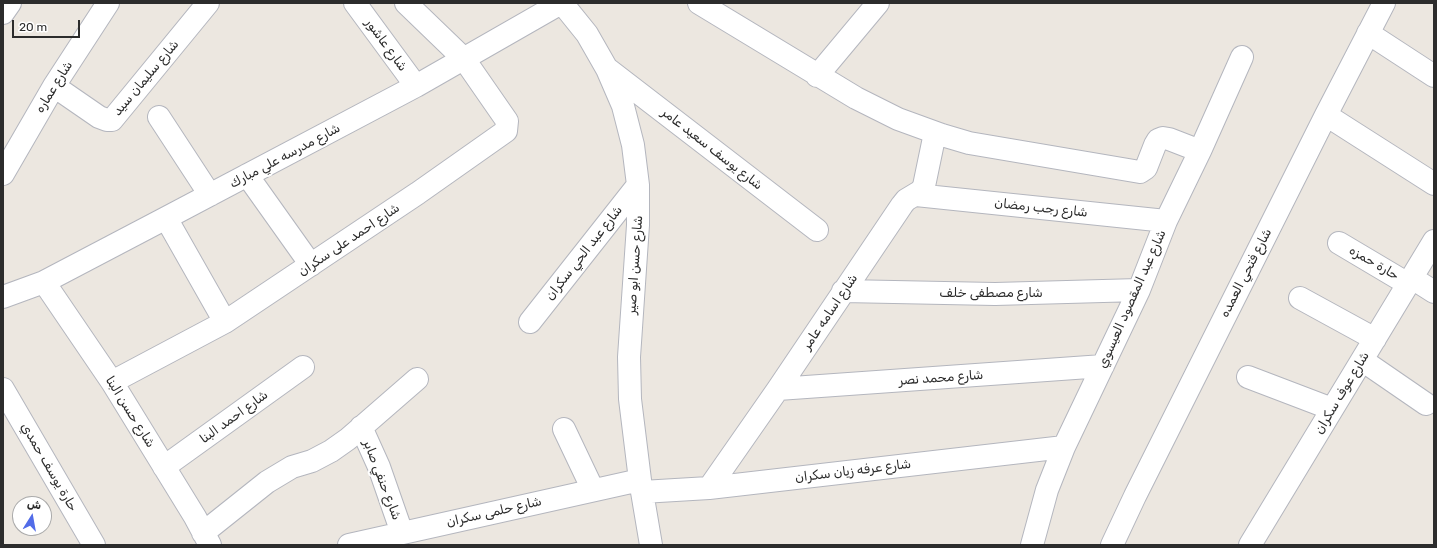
<!DOCTYPE html>
<html>
<head>
<meta charset="utf-8">
<style>
  body { margin:0 }
  #map { position:relative; width:1437px; height:548px; overflow:hidden; background:#ece7e0; font-family:Rubik,"Noto Naskh Arabic",sans-serif }
  canvas { display:block }
  .frame { position:absolute; inset:0; border:4px solid #2c2c2c; pointer-events:none }
  .north { position:absolute; left:12px; top:496px; width:40px; height:40px; box-sizing:border-box; background:#fff; border:1px solid #ababab; border-radius:50%; rotate:11deg; font-size:11px; font-weight:700; line-height:16px; text-align:center; color:#2c2c2c }
  .north::after { content:''; display:block; margin:auto; width:14px; height:18px; background:#526ce8; clip-path:polygon(50% 0,100% 100%,50% 72%,0 100%) }
  .scale { position:absolute; left:12px; top:20px; width:68px; height:18px; box-sizing:border-box; border:2px solid #2c2c2c; border-top:0; padding-left:5px; font-size:12px; line-height:14px; white-space:nowrap; color:#2c2c2c; -webkit-text-stroke:3px #fff; paint-order:stroke }
</style>
</head>
<body>
<div id="map">
<canvas width="1437" height="548"></canvas>
<div class="frame"></div>
<div class="north">ش</div>
<div class="scale">20 m</div>
</div>
<script>
const g = document.querySelector('canvas').getContext('2d');
g.lineJoin = 'round';
function toPath(rows) {
  const path = new Path2D();
  for (const r of rows) {
    path.moveTo(r[0], r[1]);
    for (let i = 2; i < r.length; i += 2) path.lineTo(r[i], r[i + 1]);
  }
  return path;
}
function trace(path, color, width, dash) {
  g.strokeStyle = color;
  g.lineWidth = width;
  g.lineCap = dash ? 'butt' : 'round';
  g.setLineDash(dash || []);
  g.stroke(path);
}
function write(font, color, halo, rows, align = 'center') {
  g.font = font + ' Rubik,"Noto Naskh Arabic",sans-serif';
  g.lineWidth = 4;
  g.setLineDash([]);
  g.textBaseline = 'middle';
  g.strokeStyle = halo;
  g.fillStyle = color;
  for (const [text, x, y, turn = 0] of rows) {
    g.save();
    g.translate(x, y);
    g.rotate((+turn || 0) * Math.PI / 180);
    g.textAlign = isNaN(turn) ? turn : align;
    if (halo) g.strokeText(text, 0, 0);
    g.fillText(text, 0, 0);
    g.restore();
  }
}
const minor = toPath([
  [355,3,416,86],
  [562,3,587,34,607,69,623,106,633,145,638,185,638,225,629,357,630,399,640,480,651,545],
  [699,3,856,98,898,119,942,135,969,143,1140,172,1146,168,1155,145,1158,140,1163,138,1169,139,1200,151],
  [3,13,10,3],
  [1368,33,1434,76],
  [609,70,817,230],
  [817,76,878,3],
  [54,86,99,117,107,120,112,120,208,3],
  [1326,115,1434,184],
  [159,117,210,195],
  [3,174,54,86,108,3],
  [247,175,311,265],
  [916,195,1166,221],
  [166,218,225,322],
  [1339,243,1408,284],
  [1412,278,1434,292],
  [44,282,112,382,195,517,210,545],
  [843,291,995,294,1139,290],
  [3,297,44,282,166,218,416,86,561,3],
  [1300,298,1375,339],
  [530,322,638,185],
  [1362,360,1426,404],
  [1248,377,1332,409],
  [112,382,225,322,418,193,506,131,507,121,464,59,406,3],
  [3,389,94,545],
  [778,389,1103,366],
  [361,427,379,467,402,533],
  [564,429,593,490],
  [164,467,303,367],
  [709,488,778,389,902,205,906,200,921,191,924,186,935,133],
  [642,492,709,488,1064,447],
  [203,533,267,482,292,467,312,461,331,451,348,439,417,379],
  [349,545,640,480],
  [1032,545,1047,490,1064,447,1139,290,1166,221,1200,151,1242,57],
  [1112,545,1135,496,1326,115,1384,3],
  [1250,545,1434,241]
]);
trace(minor, '#b4b6be', 24);
trace(minor, '#fff', 22);
write('13px', '#2c2c2c', '#fff', [
  ["شارع عاشور",386,45,54],
  ["شارع سليمان سيد",146,78,-50],
  ["شارع عماره",54,87,-58],
  ["شارع يوسف سعيد عامر",712,149,38],
  ["شارع مدرسه علي مبارك",285,156,-28],
  ["شارع رجب رمضان",1041,208,6],
  ["شارع احمد على سكران",349,240,-34],
  ["شارع عبد الحي سكران",584,253,-52],
  ["حارة حمزه",1374,263,30],
  ["شارع حسن ابو صير",635,265,-86],
  ["شارع فتحي العمده",1246,273,-63],
  ["شارع مصطفى خلف",991,293],
  ["شارع عبد المقصود العيسوي",1132,299,-66],
  ["شارع اسامه عامر",830,312,-56],
  ["شارع محمد نصر",941,378,-4],
  ["شارع عوف سكران",1342,393,-59],
  ["شارع حسن البنا",130,412,58],
  ["شارع احمد البنا",234,417,-36],
  ["حارة يوسف حمدي",49,467,60],
  ["شارع عرفه زيان سكران",853,471,-7],
  ["شارع حنفي صابر",382,480,69],
  ["شارع حلمى سكران",494,512,-13]
]);
</script>
</body>
</html>
